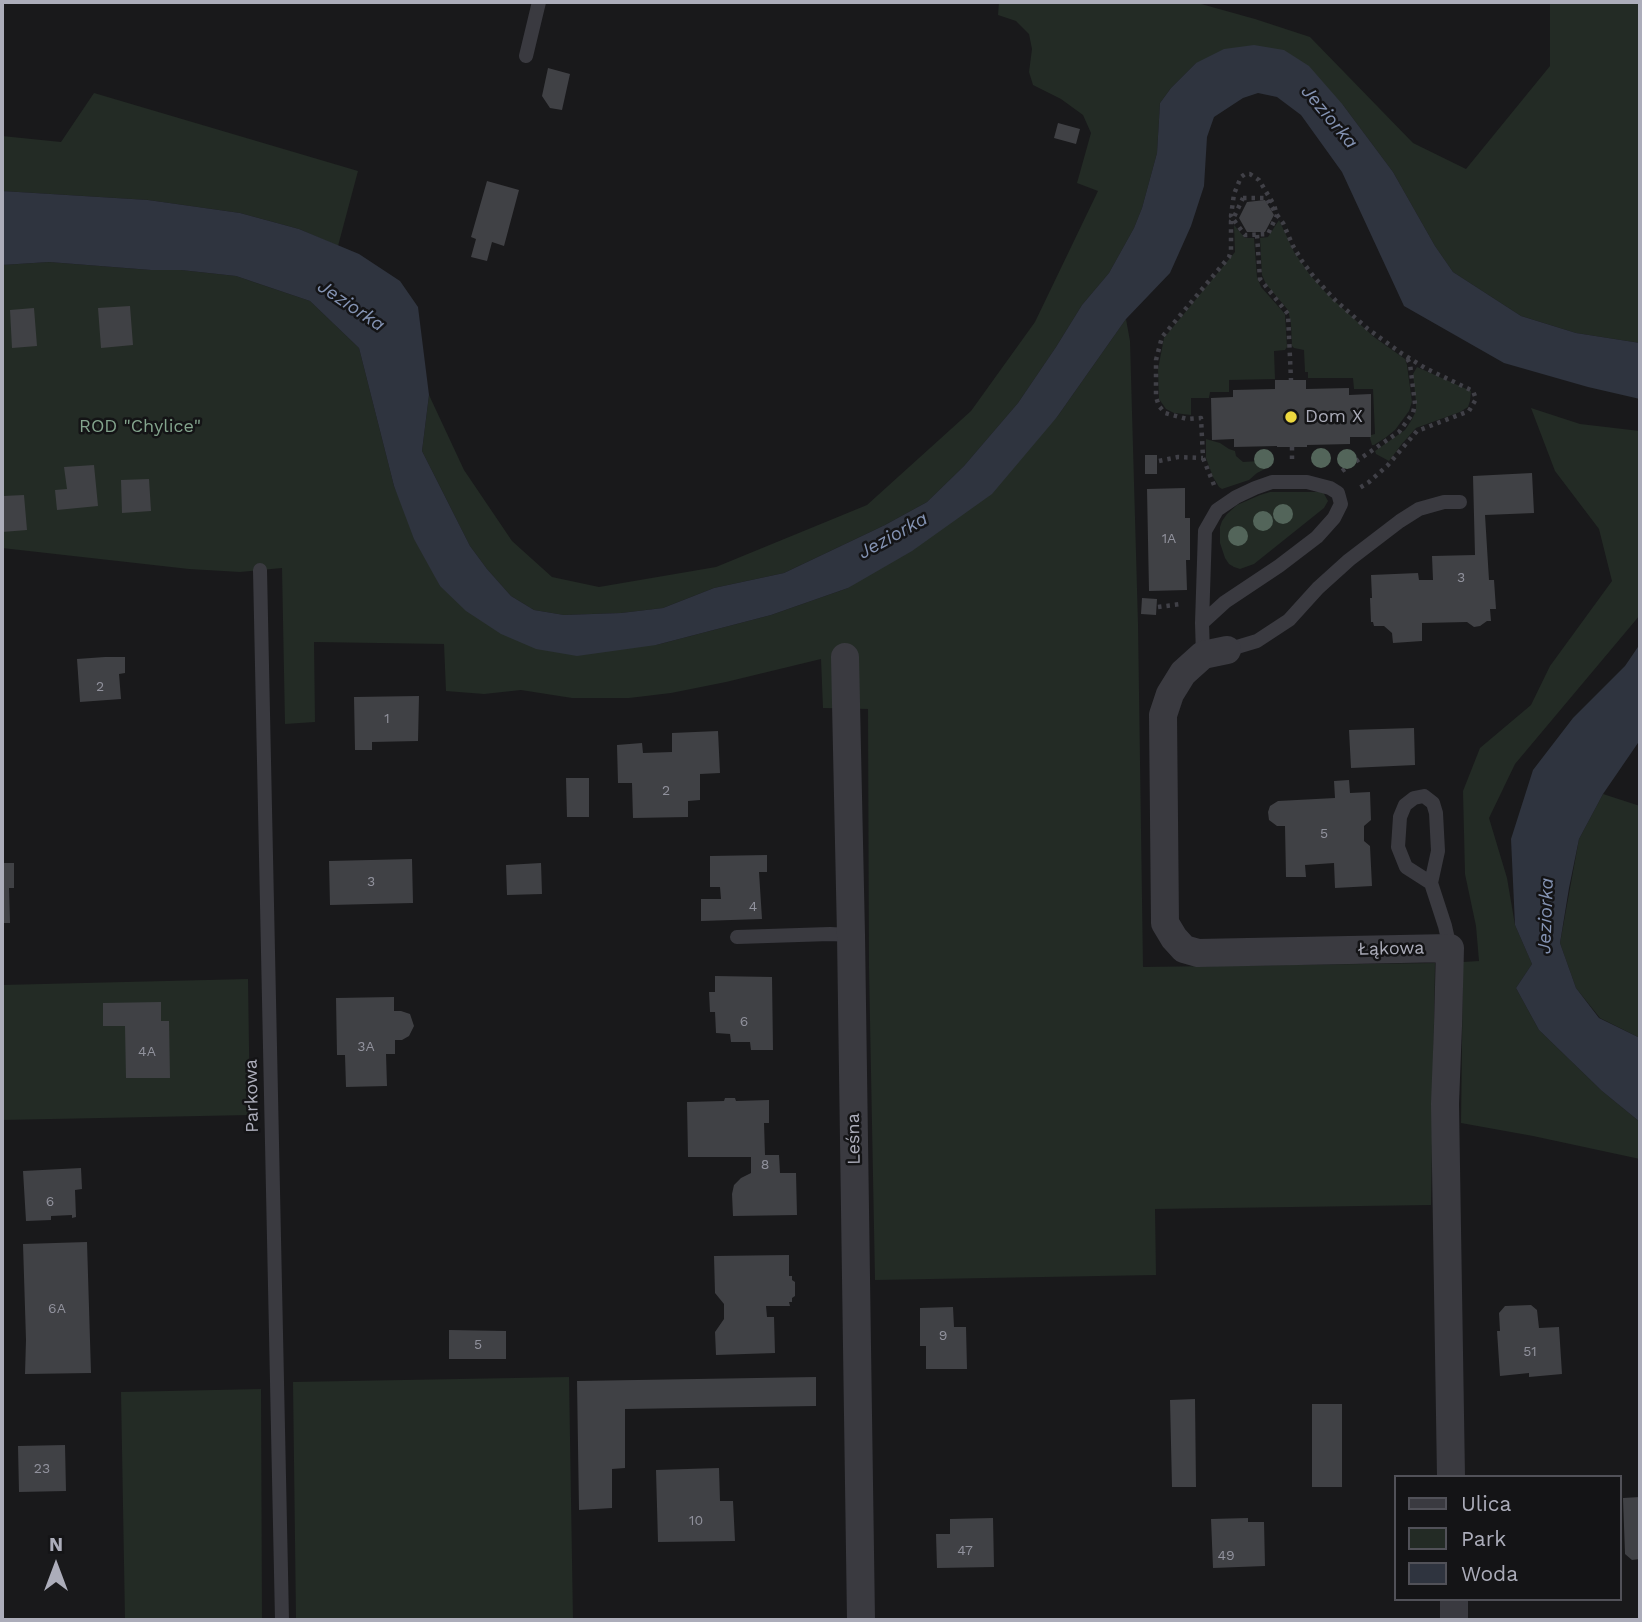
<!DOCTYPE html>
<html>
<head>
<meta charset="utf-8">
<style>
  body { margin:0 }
  #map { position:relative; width:1642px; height:1622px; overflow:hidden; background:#19191b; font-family:"Work Sans",sans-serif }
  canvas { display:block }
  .frame { position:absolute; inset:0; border:4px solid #acadba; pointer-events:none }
  .legend { position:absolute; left:1394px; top:1475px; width:228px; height:126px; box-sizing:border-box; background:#141416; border:2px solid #515158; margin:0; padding:9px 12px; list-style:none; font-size:21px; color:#acadba }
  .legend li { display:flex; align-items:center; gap:14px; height:35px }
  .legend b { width:35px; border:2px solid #515158 }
  .north { position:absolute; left:21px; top:1531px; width:70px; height:70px; -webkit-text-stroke:5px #141416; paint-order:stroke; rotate:0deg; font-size:19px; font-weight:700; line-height:28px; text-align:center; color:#acadba }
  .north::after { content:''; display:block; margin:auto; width:24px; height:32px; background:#acadba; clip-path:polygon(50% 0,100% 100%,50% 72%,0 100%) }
</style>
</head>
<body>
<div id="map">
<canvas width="1642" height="1622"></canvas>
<div class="frame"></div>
<ul class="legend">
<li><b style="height:9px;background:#3a3a40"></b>Ulica</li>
<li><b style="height:19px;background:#232b25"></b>Park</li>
<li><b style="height:19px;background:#2f343f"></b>Woda</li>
</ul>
<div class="north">N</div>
</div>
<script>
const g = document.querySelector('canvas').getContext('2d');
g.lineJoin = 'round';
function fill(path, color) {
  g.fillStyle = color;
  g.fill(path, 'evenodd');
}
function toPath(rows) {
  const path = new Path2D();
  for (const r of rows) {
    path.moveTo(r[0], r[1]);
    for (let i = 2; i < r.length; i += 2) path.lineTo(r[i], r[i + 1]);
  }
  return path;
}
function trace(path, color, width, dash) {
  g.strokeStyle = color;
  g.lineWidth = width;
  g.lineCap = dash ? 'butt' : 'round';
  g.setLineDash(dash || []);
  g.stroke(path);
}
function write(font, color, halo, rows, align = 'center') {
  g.font = font + ' "Work Sans",sans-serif';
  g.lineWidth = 5;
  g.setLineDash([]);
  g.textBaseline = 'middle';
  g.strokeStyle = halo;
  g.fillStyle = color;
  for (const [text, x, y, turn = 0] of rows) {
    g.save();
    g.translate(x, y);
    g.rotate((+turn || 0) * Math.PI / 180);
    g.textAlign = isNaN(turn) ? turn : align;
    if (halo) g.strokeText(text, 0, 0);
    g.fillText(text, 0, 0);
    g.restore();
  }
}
fill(toPath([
  [999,2,1194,2,1255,19,1310,37,1413,143,1466,169,1550,66,1550,2,1640,2,1640,343,1576,333,1521,316,1453,272,1435,246,1393,172,1343,105,1196,63,1171,88,1160,103,1157,153,1142,208,1134,228,1109,273,1082,305,1056,347,1018,403,964,466,927,502,885,525,784,573,714,588,663,608,621,613,564,615,534,610,511,596,487,569,470,546,422,451,429,395,464,470,512,541,552,577,599,587,716,567,867,505,971,411,1035,322,1098,191,1077,183,1091,133,1083,115,1061,99,1033,85,1029,72,1032,49,1029,34,1016,21,998,15],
  [94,93,358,171,338,246,299,229,240,213,148,200,2,191,2,136,61,142],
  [1279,220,1294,252,1310,275,1327,294,1374,337,1405,359,1407,365,1412,402,1409,411,1395,430,1385,438,1374,445,1372,445,1370,438,1371,435,1375,434,1373,389,1354,389,1353,378,1308,378,1308,372,1305,372,1304,350,1294,348,1292,346,1291,324,1288,310,1266,284,1262,275,1260,238,1268,237],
  [1234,225,1245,238,1254,238,1257,277,1261,287,1285,314,1287,347,1285,350,1274,351,1275,379,1229,380,1229,392,1210,392,1209,398,1191,398,1191,415,1174,413,1166,409,1159,399,1158,369,1164,338,1235,252],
  [49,262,151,270,181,270,236,276,310,301,359,348,394,486,440,586,656,645,771,615,848,588,1057,417,1126,319,1130,341,1138,624,1143,967,1435,963,1431,1205,1155,1209,1156,1275,875,1280,869,968,868,709,823,708,821,659,726,682,671,693,629,698,572,698,521,690,484,694,446,691,444,644,314,642,315,722,285,724,282,568,240,572,189,569,2,548,2,265],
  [1417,367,1471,391,1470,401,1468,407,1460,412,1416,428,1401,445,1389,461,1376,454,1375,451,1405,430,1411,421,1416,411,1416,402,1413,374],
  [1531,408,1580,424,1640,431,1640,615,1515,764,1489,818,1507,878,1515,925,1532,964,1516,988,1539,1030,1602,1091,1640,1122,1640,1159,1533,1136,1461,1123,1463,962,1479,961,1476,926,1465,874,1463,791,1480,748,1531,705,1550,666,1612,581,1599,529,1555,471],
  [1206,439,1220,443,1229,449,1235,451,1236,456,1243,462,1259,461,1259,457,1264,455,1268,461,1265,464,1265,469,1257,473,1249,480,1222,489,1219,487,1213,477,1206,458],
  [1270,492,1323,492,1328,501,1324,508,1254,564,1240,569,1234,567,1229,564,1225,558,1220,543,1220,527,1222,521,1227,514,1237,505,1260,495],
  [1603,794,1640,806,1640,1038,1600,1018,1576,988,1560,943,1579,839],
  [248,979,250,1115,2,1120,2,985],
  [569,1377,573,1620,296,1620,293,1382],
  [261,1389,262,1620,125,1620,121,1392]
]), '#232b25');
fill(toPath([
  [1254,45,1284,50,1309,66,1343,105,1393,172,1435,246,1453,272,1521,316,1576,333,1640,343,1640,399,1588,387,1504,363,1404,306,1342,172,1301,115,1277,97,1258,93,1243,98,1214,117,1207,137,1204,186,1191,226,1170,273,1126,319,1057,417,992,494,912,551,848,588,771,615,656,645,577,656,536,649,501,634,466,611,440,586,414,539,394,486,359,348,310,301,236,276,181,270,151,270,49,262,2,265,2,191,148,200,240,213,299,229,359,254,400,281,418,307,429,395,422,451,470,546,487,569,511,596,534,610,564,615,621,613,663,608,714,588,784,573,885,525,927,502,964,466,1018,403,1056,347,1082,305,1109,273,1134,228,1142,208,1157,153,1160,103,1171,88,1196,63,1224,49],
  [1640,644,1640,740,1603,794,1579,839,1569,888,1560,943,1576,988,1599,1018,1640,1038,1640,1122,1602,1091,1539,1030,1516,988,1532,964,1515,925,1511,839,1533,770,1573,718,1625,666]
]), '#2f343f');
fill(toPath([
  [548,68,570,74,562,110,550,108,542,96],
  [1058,123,1080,129,1076,144,1054,138],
  [487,181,519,190,504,246,492,242,487,261,471,257,476,239,471,237],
  [1265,200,1274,215,1265,232,1247,232,1239,218,1247,202],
  [130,306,133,345,101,348,98,308],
  [34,308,37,346,12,348,10,310],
  [1275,380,1306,380,1306,389,1349,388,1349,395,1371,394,1371,437,1350,437,1350,444,1307,445,1307,447,1277,447,1277,446,1234,447,1234,439,1212,440,1211,398,1233,397,1233,390,1275,389],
  [1145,455,1157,455,1157,474,1145,474],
  [94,465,98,506,57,510,55,490,67,489,64,467],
  [1532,473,1534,513,1485,515,1489,580,1494,580,1496,609,1490,609,1491,621,1487,621,1480,626,1474,627,1467,622,1422,623,1422,641,1393,643,1392,633,1384,626,1374,626,1373,622,1371,622,1370,598,1372,598,1371,575,1418,573,1419,580,1433,580,1432,556,1475,555,1473,476],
  [149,479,151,511,122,513,121,480],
  [1185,488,1185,518,1190,518,1190,560,1186,560,1187,590,1149,591,1147,489],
  [24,495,27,530,2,532,2,509,4,509,3,496],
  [1142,598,1157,599,1156,615,1141,614],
  [105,657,125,657,125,673,119,674,121,699,80,702,77,659],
  [419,696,418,741,372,742,372,750,355,750,354,697],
  [1414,728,1415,765,1351,768,1349,730],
  [718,731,720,773,700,774,700,800,688,801,688,817,633,818,632,783,618,783,617,745,642,743,643,753,672,752,672,733],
  [566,778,589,778,589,817,567,817],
  [1349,780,1350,793,1370,792,1371,820,1364,826,1364,841,1370,846,1372,886,1335,888,1334,863,1305,865,1306,877,1286,877,1285,826,1277,826,1269,820,1268,812,1270,806,1278,801,1335,798,1334,781],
  [767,855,767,872,759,872,762,919,701,921,701,899,721,899,720,887,710,887,710,856],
  [412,859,413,903,330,905,329,861],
  [2,863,14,863,14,888,9,888,10,923,2,923],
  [541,863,542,894,507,895,506,865],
  [715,976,772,977,773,1050,751,1050,750,1042,731,1042,730,1034,716,1033,715,1012,710,1012,709,992,715,992],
  [394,997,394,1011,401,1011,410,1014,414,1026,409,1036,402,1040,395,1040,395,1054,386,1054,387,1086,346,1087,345,1055,337,1055,336,998],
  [161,1002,161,1021,169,1021,170,1078,126,1078,125,1026,103,1026,103,1003],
  [725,1098,735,1098,736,1101,769,1100,769,1123,764,1123,765,1155,779,1155,780,1173,796,1173,797,1215,733,1216,732,1194,734,1185,741,1178,751,1173,751,1157,688,1157,687,1102,724,1101],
  [81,1168,82,1189,75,1190,76,1217,72,1218,72,1215,51,1216,51,1220,26,1221,23,1171],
  [87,1242,91,1373,25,1374,26,1340,23,1244],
  [789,1255,789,1276,792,1276,792,1280,795,1282,795,1296,792,1298,792,1302,789,1302,790,1306,766,1306,767,1317,774,1317,775,1353,716,1355,715,1332,724,1319,724,1304,715,1293,714,1256],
  [1531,1305,1537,1310,1539,1328,1559,1327,1562,1374,1529,1377,1529,1373,1500,1376,1497,1331,1500,1331,1499,1313,1505,1306],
  [953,1307,954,1327,966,1327,967,1369,926,1369,926,1346,920,1346,920,1308],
  [449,1330,506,1331,506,1359,449,1359],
  [816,1377,816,1406,625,1409,625,1468,612,1469,612,1508,579,1510,577,1381],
  [1195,1399,1196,1487,1172,1487,1170,1400],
  [1312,1404,1342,1404,1342,1487,1312,1487],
  [65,1445,66,1491,19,1492,18,1446],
  [719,1468,720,1501,733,1501,735,1541,658,1542,656,1470],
  [1640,1497,1640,1559,1632,1560,1625,1554,1623,1498],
  [993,1518,994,1567,937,1568,936,1534,950,1534,950,1519],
  [1248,1518,1248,1522,1264,1522,1265,1566,1213,1568,1211,1519]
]), '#404145');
trace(toPath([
  [1243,198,1266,198,1277,215,1268,234,1245,235,1233,219,1243,198],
  [1257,235,1260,279,1288,314,1291,380],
  [1292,447,1292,461],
  [1159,461,1178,457,1203,458],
  [1342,471,1399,432,1413,413,1415,404,1410,364,1407,358],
  [1214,485,1203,458,1201,418,1187,419,1165,413,1159,406,1156,397,1156,360,1162,337,1229,257,1231,251,1231,221,1233,219,1231,216,1234,194,1241,177,1245,174,1250,174,1259,180,1274,205,1277,215,1283,223,1293,246,1302,261,1314,277,1335,300,1368,329,1401,353,1425,368,1473,391,1476,399,1469,411,1417,431,1388,465,1369,482,1358,489],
  [1158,607,1181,604]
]), '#404047', 4.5, [3.5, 5]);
trace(toPath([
  [526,56,539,2],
  [260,570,282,1620],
  [1202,623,1225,602,1279,566,1317,537,1334,518,1341,504,1338,493,1330,488,1307,482,1272,482,1255,488,1236,497,1217,510,1205,531,1202,623,1203,655],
  [1227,650,1257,641,1289,620,1318,588,1349,560,1400,521,1419,509,1444,502,1460,502],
  [1431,883,1406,867,1398,847,1400,817,1405,805,1414,798,1424,796,1433,803,1436,813,1438,851,1431,883,1445,926,1450,948],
  [737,937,830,934,851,935]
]), '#3a3a40', 14);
trace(toPath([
  [1227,650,1203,655,1183,673,1170,694,1163,715,1165,923,1174,938,1184,949,1198,953,1450,948,1448,1026,1445,1104,1451,1477],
  [845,657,851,935,861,1620],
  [1454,1599,1454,1620]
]), '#3a3a40', 28);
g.fillStyle = '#53655a';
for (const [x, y] of [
  [1321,458],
  [1264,459],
  [1347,459],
  [1283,514],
  [1263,521],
  [1238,536]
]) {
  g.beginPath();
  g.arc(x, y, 10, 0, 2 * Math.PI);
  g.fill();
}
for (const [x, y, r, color] of [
  [1291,417,7,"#edd83f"]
]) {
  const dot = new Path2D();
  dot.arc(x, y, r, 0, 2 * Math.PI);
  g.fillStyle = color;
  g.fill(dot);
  trace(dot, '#141416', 2.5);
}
write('14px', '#91929d', null, [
  ["1A",1169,539],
  ["3",1461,578],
  ["2",100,687],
  ["1",387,719],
  ["2",666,791],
  ["5",1324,834],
  ["3",371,882],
  ["4",753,907],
  ["6",744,1022],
  ["3A",366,1047],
  ["4A",147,1052],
  ["8",765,1165],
  ["6",50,1202],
  ["6A",57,1309],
  ["9",943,1336],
  ["5",478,1345],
  ["51",1530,1352],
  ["23",42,1469],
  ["10",696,1521],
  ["47",965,1551],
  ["49",1226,1556]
]);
write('18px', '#acadba', '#141416', [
  ["Dom X",1305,417]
], 'left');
write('18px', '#83a48d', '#141416', [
  ["ROD \"Chylice\"",140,427]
]);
write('18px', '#acadba', '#141416', [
  ["Łąkowa",1391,949,-1],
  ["Parkowa",252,1096,-91],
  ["Leśna",854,1139,-91]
]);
write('italic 19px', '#8493b3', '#141416', [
  ["Jeziorka",1329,117,50],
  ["Jeziorka",351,306,34],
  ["Jeziorka",893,536,-29],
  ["Jeziorka",1546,916,-88]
]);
</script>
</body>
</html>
